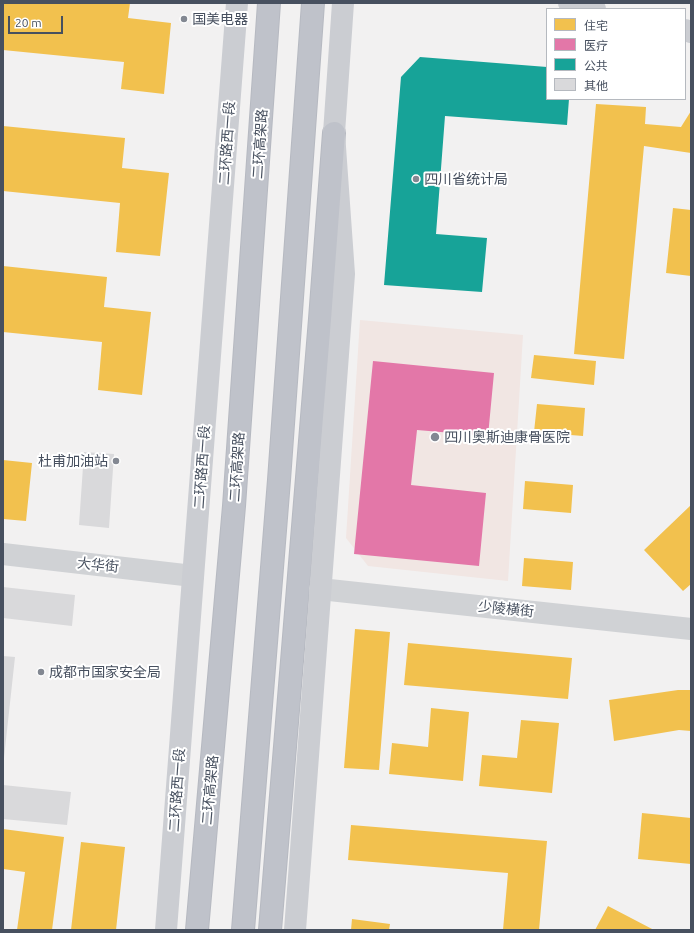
<!DOCTYPE html>
<html>
<head>
<meta charset="utf-8">
<style>
  body { margin:0 }
  #map { position:relative; width:694px; height:933px; overflow:hidden; background:#f2f1f1; font-family:Ubuntu,"Noto Sans SC",sans-serif }
  canvas { display:block }
  .frame { position:absolute; inset:0; border:4px solid #47505f; pointer-events:none }
  .legend { position:absolute; left:546px; top:8px; width:140px; height:92px; box-sizing:border-box; background:#fff; border:1px solid #b5b9bf; margin:0; padding:5px 7px; list-style:none; font-size:12px; color:#47505f }
  .legend li { display:flex; align-items:center; gap:8px; height:20px }
  .legend b { width:20px; border:1px solid #b5b9bf }
  .scale { position:absolute; left:8px; top:16px; width:55px; height:18px; box-sizing:border-box; border:2px solid #47505f; border-top:0; padding-left:5px; font-size:12px; line-height:14px; white-space:nowrap; color:#47505f; -webkit-text-stroke:3px #fff; paint-order:stroke }
</style>
</head>
<body>
<div id="map">
<canvas width="694" height="933"></canvas>
<div class="frame"></div>
<ul class="legend">
<li><b style="height:11px;background:#f2c14e"></b>住宅</li>
<li><b style="height:11px;background:#e377a8"></b>医疗</li>
<li><b style="height:11px;background:#17a398"></b>公共</li>
<li><b style="height:11px;background:#d9d9db"></b>其他</li>
</ul>
<div class="scale">20 m</div>
</div>
<script>
const g = document.querySelector('canvas').getContext('2d');
g.lineJoin = 'round';
function fill(path, color) {
  g.fillStyle = color;
  g.fill(path, 'evenodd');
}
function toPath(rows) {
  const path = new Path2D();
  for (const r of rows) {
    path.moveTo(r[0], r[1]);
    for (let i = 2; i < r.length; i += 2) path.lineTo(r[i], r[i + 1]);
  }
  return path;
}
function trace(path, color, width, dash) {
  g.strokeStyle = color;
  g.lineWidth = width;
  g.lineCap = dash ? 'butt' : 'round';
  g.setLineDash(dash || []);
  g.stroke(path);
}
function write(font, color, halo, rows, align = 'center') {
  g.font = font + ' Ubuntu,"Noto Sans SC",sans-serif';
  g.lineWidth = 4;
  g.setLineDash([]);
  g.textBaseline = 'middle';
  g.strokeStyle = halo;
  g.fillStyle = color;
  for (const [text, x, y, turn = 0] of rows) {
    g.save();
    g.translate(x, y);
    g.rotate((+turn || 0) * Math.PI / 180);
    g.textAlign = isNaN(turn) ? turn : align;
    if (halo) g.strokeText(text, 0, 0);
    g.fillText(text, 0, 0);
    g.restore();
  }
}
fill(toPath([
  [360,320,523,335,508,581,368,566,346,538]
]), '#f1e6e3');
fill(toPath([
  [3,3,130,3,128,18,171,23,164,94,121,89,124,62,3,50],
  [596,104,646,107,645,124,681,127,691,111,691,153,644,146,624,359,574,354],
  [3,126,125,138,122,168,169,173,160,256,116,252,120,203,3,191],
  [673,208,691,210,691,276,666,273],
  [3,266,107,277,104,307,151,312,142,395,98,390,102,342,3,332],
  [534,355,596,361,594,385,531,378],
  [537,404,585,408,583,436,534,432],
  [3,460,32,463,26,521,3,519],
  [525,481,573,485,571,513,523,509],
  [691,505,691,584,683,591,644,550],
  [524,558,573,562,571,590,522,586],
  [355,629,390,632,379,770,344,768],
  [408,643,572,658,568,699,404,685],
  [678,690,691,690,691,731,679,730,614,741,609,700],
  [431,708,469,712,463,781,389,774,392,743,428,747],
  [521,720,559,723,552,793,479,786,482,755,517,758],
  [642,813,691,818,691,864,638,859],
  [351,825,547,841,539,930,503,930,508,873,348,860],
  [3,829,64,837,52,930,17,930,25,872,3,869],
  [81,842,125,847,116,930,71,930],
  [608,906,654,930,595,930],
  [352,919,390,924,389,930,351,930]
]), '#f2c14e');
fill(toPath([
  [373,361,494,373,488,436,417,430,411,485,486,493,479,566,354,554]
]), '#e377a8');
fill(toPath([
  [420,57,547,67,547,99,569,99,567,125,445,116,436,234,487,238,482,292,384,285,401,77]
]), '#17a398');
fill(toPath([
  [84,452,114,454,109,528,79,525],
  [3,587,75,595,72,626,3,618],
  [3,656,15,657,4,758,3,758],
  [3,785,71,792,67,825,3,819]
]), '#d9d9db');
const highway = toPath([
  [197,930,234,506,269,3],
  [243,930,279,480,313,3],
  [270,930,320,319,334,133]
]);
trace(highway, '#b6b9c1', 24);
trace(toPath([
  [3,554,193,576],
  [320,589,691,629]
]), '#d0d2d5', 22);
trace(toPath([
  [569,3,595,9],
  [685,30,691,32],
  [166,930,237,3],
  [295,930,344,274,334,133,343,3]
]), '#cbcdd2', 22);
trace(highway, '#bfc2ca', 22);
for (const [x, y, r, color] of [
  [184,19,4,"#838892"],
  [416,179,4,"#838892"],
  [435,437,5,"#838892"],
  [116,461,4,"#838892"],
  [41,672,4,"#838892"]
]) {
  const dot = new Path2D();
  dot.arc(x, y, r, 0, 2 * Math.PI);
  g.fillStyle = color;
  g.fill(dot);
  trace(dot, '#fff', 1.5);
}
write('14px', '#47505f', '#fff', [
  ["国美电器",192,19],
  ["四川省统计局",424,179],
  ["四川奥斯迪康骨医院",444,437],
  ["杜甫加油站",108,461,"right"],
  ["成都市国家安全局",49,672]
], 'left');
write('14px', '#47505f', '#fff', [
  ["二环路西一段",227,143,-86],
  ["二环高架路",260,144,-86],
  ["二环路西一段",202,467,-86],
  ["二环高架路",237,467,-86],
  ["大华街",98,565,6],
  ["少陵横街",506,609,6],
  ["二环路西一段",177,790,-86],
  ["二环高架路",210,790,-85]
]);
</script>
</body>
</html>
